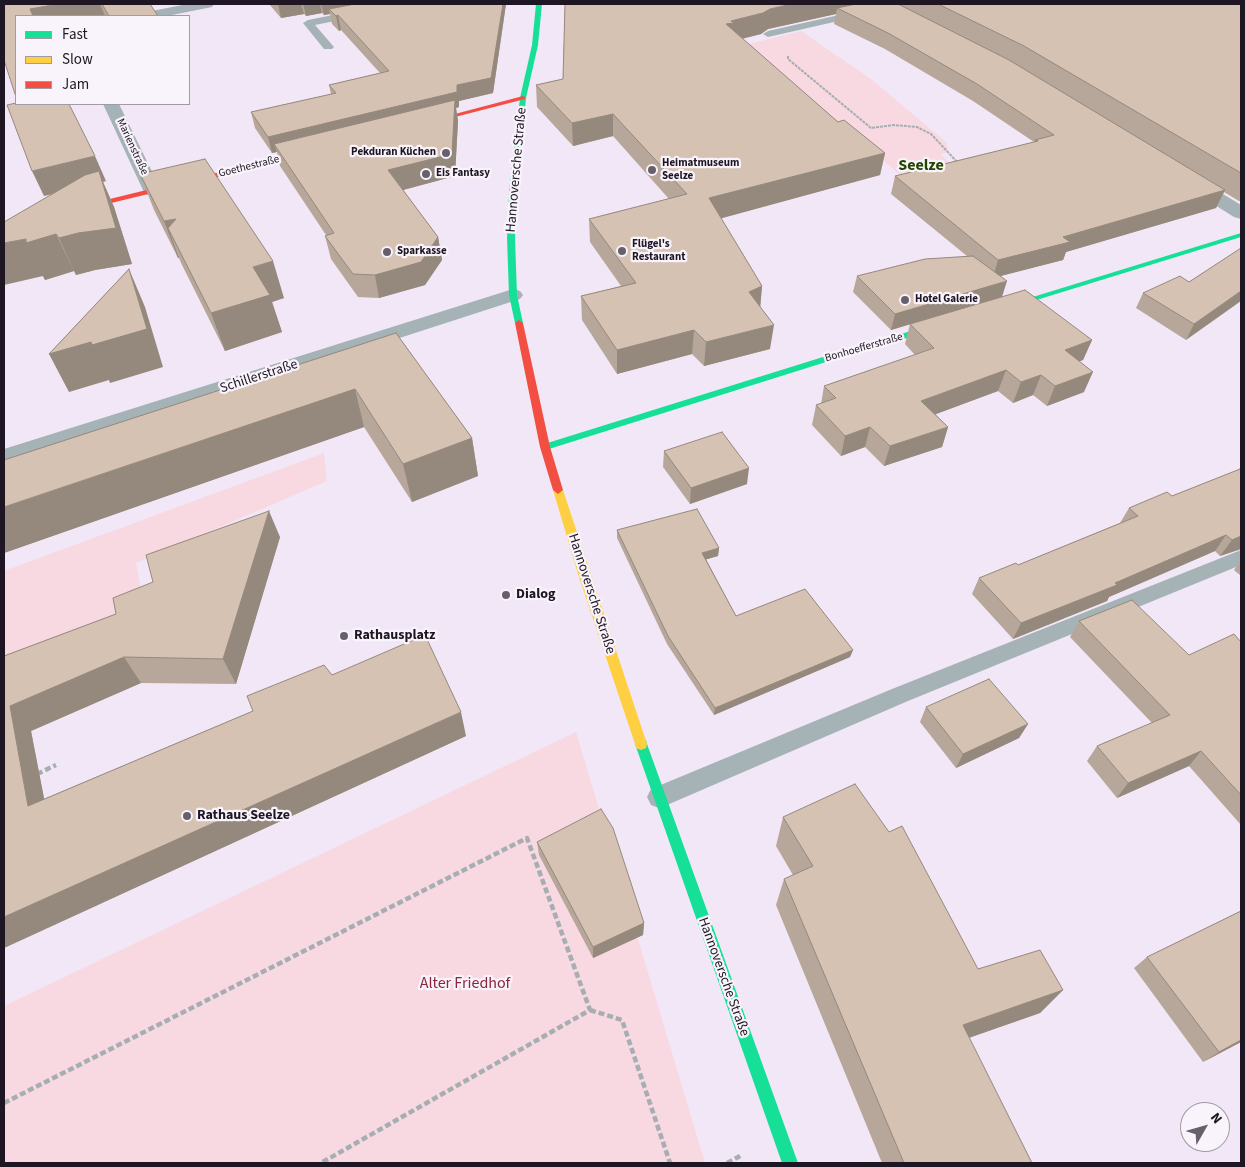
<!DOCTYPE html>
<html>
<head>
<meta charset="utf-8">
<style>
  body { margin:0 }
  #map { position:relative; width:1245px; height:1167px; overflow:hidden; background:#f2e7f7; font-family:"Source Sans 3",sans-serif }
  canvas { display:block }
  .frame { position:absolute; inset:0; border:5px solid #1e1623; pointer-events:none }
  .legend { position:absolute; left:15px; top:15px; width:175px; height:90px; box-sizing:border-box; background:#f9f4fb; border:1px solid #a19ba5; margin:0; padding:6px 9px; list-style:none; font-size:15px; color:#1e1623 }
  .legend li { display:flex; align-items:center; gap:10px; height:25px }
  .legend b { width:25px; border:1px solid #a19ba5 }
  .north { position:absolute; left:1180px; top:1102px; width:50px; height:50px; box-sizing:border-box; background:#f9f4fb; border:1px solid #a19ba5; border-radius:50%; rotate:52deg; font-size:14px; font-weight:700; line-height:20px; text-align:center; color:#1e1623 }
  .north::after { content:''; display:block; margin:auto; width:18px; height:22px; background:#685f6d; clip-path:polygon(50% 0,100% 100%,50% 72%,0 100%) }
</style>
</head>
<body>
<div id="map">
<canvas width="1245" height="1167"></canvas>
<div class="frame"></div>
<ul class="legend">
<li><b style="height:6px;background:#16e098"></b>Fast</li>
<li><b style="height:6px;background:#ffcf43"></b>Slow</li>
<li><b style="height:6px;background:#f24e42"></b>Jam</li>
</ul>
<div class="north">N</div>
</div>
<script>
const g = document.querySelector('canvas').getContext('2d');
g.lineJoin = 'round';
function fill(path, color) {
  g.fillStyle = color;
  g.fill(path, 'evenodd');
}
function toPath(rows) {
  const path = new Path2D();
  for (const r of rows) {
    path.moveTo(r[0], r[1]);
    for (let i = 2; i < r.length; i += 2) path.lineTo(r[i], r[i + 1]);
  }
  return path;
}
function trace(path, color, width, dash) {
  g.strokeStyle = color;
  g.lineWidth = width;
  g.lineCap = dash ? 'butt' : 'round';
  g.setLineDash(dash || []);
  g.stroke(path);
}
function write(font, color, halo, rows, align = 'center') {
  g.font = font + ' "Source Sans 3",sans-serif';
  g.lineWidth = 4.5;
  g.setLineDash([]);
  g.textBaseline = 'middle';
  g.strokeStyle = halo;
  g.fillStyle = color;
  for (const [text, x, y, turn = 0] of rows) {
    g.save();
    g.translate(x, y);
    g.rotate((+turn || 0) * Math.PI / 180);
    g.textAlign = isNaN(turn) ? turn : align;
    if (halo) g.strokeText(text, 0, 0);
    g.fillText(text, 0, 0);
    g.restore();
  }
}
fill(toPath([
  [801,31,871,79,946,142,948,151,941,155,964,174,916,188,745,45],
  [324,453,327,481,136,563,145,613,4,672,4,571],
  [576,732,705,1163,4,1163,4,1006]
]), '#f8d8e1');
trace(toPath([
  [788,56,788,59,871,128,894,125,917,127,931,134,959,164]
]), '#a6aeb2', 2, [3, 1]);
trace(toPath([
  [37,774,56,765],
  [590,1010,622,1020,670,1163],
  [4,1103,527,838,590,1010,321,1163],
  [727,1163,742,1155]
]), '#a6aeb2', 4.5, [6, 3]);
fill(toPath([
  [360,4,370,4,375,11,370,14,315,25,334,47,332,49,324,49,303,23,308,20,363,9,360,4],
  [861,10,865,11,866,13,865,15,768,37,763,34,768,31,861,10],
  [1241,550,1241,565,908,701,667,805,659,808,651,805,647,797,651,789,892,689,1241,550]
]), '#a5b3b6');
fill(toPath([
  [187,4,214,4,212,7,167,16,140,16,142,13,187,4],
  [103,104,119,104,161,190,159,194,152,196,145,194,143,190,103,104],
  [1189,176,1195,177,1241,205,1241,219,1234,217,1183,185,1180,181,1183,177,1189,176],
  [513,289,520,291,523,295,520,299,4,466,4,449,513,289]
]), '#a5b3b6');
fill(toPath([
  [536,4,542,4,538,45,526,98,517,192,515,238,517,295,523,323,519,326,515,323,509,295,507,238,509,192,520,98,532,45,536,4],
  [315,148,319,150,318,152,236,172,232,170,315,148],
  [1241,233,1241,237,1004,310,998,310,997,308,1241,233],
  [943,322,946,323,946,327,861,351,549,449,545,450,540,447,541,445,855,347,943,322],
  [641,738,646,740,647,744,798,1163,782,1163,635,744,636,740,641,738]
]), '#16e098');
fill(toPath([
  [558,486,563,490,647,744,646,748,641,750,636,748,635,744,578,574,553,490,558,486]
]), '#ffcf43');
fill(toPath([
  [523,96,525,97,525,99,420,126,417,124,523,96],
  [236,168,239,168,239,172,4,229,4,225,236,168],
  [519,320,523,323,550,447,563,490,558,494,553,490,540,447,515,323,519,320]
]), '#f24e42');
fill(toPath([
  [4,4,150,4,158,16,16,16],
  [269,4,506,4,493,93,459,101,459,107,456,108,458,121,455,176,403,190,438,237,442,260,425,285,379,298,358,297,331,259,325,236,326,235,280,166,277,152,272,153,255,128,251,112,331,94,329,85,380,73,341,30,339,31,332,24,330,14,324,15,322,13,306,16,304,14,281,18],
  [565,4,1241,4,1241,201,1239,201,1224,192,1216,208,1066,252,1063,260,1000,276,1002,297,1092,340,1083,360,1080,361,1084,392,1047,406,1033,395,1013,403,998,391,935,414,948,427,942,447,884,466,865,447,841,456,812,425,816,405,821,404,824,386,915,355,905,344,910,324,891,330,853,292,857,276,967,256,891,194,895,176,1034,142,973,101,885,49,834,24,836,14,768,29,761,34,742,39,838,122,885,153,880,175,721,218,762,286,760,307,770,349,704,366,692,354,617,374,582,320,581,296,621,286,590,242,589,219,669,199,613,136,573,146,537,107,536,85,563,79],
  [140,174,284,298,272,302,282,332,225,351,182,265,179,258,178,258,154,210],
  [106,181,103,182,114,207,132,264,95,270,76,275,74,271,45,280,43,276,50,195,44,196],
  [1240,249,1186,340,1136,308,1143,293,1189,282],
  [396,333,472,438,478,476,412,502,364,427,4,553],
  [664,451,747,484,690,504,663,467],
  [1241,469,1241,549,1220,556,1215,551,1109,597,1107,601,1013,639,972,594,979,578,1018,565,1120,523,1129,508,1172,496],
  [617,530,719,548,718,556,706,559,736,616,853,650,850,657,714,715,667,644,617,538],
  [280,537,236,684,141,683,31,731,44,799,253,711,332,675,466,736,4,948,4,656,116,614],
  [1241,560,1241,576,1234,570],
  [1079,621,1189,655,1241,642,1241,825,1189,766,1117,798,1087,761,1097,746,1152,723,1070,637],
  [926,707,1028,724,1019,738,956,768,920,722],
  [783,817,978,969,1063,990,1040,1013,969,1038,1032,1163,882,1163,776,905,784,879,793,875,776,846],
  [537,842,644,923,643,935,593,958,539,855],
  [1241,911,1241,1042,1203,1062,1134,968,1147,957]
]), '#b7a79a');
fill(toPath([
  [59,4,100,4,105,16,33,16,30,9],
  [278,4,301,4,304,14,281,18],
  [303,4,320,4,322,13,306,16],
  [321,4,359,4,329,9,330,14,324,15],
  [503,4,506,4,493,93,459,101,459,107,456,108,458,121,455,176,392,193,274,144,277,152,272,153,268,137,457,85],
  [792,4,872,4,837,8,836,14,768,29,761,34,732,41,726,24,731,21,770,9],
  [338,15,341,30,339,31,336,16],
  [613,114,613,136,573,146,572,123],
  [885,153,880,175,708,222,709,198],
  [95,156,106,181,103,182,114,207,132,264,95,270,76,275,59,238,102,182,44,196,32,171],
  [1225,190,1216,208,1066,252,1063,260,993,278,998,260,1063,237],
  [176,219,168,228,179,258,178,258,164,221],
  [56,234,74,271,45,280,43,276,4,285,4,243,26,239],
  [438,237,442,260,425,285,379,298,375,275],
  [273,261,284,298,272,302,282,332,225,351,211,313,253,267],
  [129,269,145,307,163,367,110,383,109,380,69,392,49,354],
  [1007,281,1002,297,891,330,895,314],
  [762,286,760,310,749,292],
  [1241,291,1241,301,1186,340,1194,324],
  [774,325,770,349,704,366,706,342],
  [694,330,692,354,617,374,617,350],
  [1092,340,1083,360,1056,370,1065,350],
  [1006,370,998,391,915,422,921,401],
  [1093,372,1084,392,1047,406,1055,386],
  [1041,375,1033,395,1013,403,1021,382],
  [355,389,364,427,4,553,4,507],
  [870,427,865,447,841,456,845,436],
  [948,427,942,447,884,466,890,446],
  [472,438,478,476,412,502,403,464],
  [749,468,747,484,690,504,691,488],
  [269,511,280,537,236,684,223,659],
  [1226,535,1215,551,1109,597,1107,601,1013,639,1021,623],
  [1241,536,1241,549,1220,556,1232,540],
  [719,548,718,556,701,561,702,553],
  [853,650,850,657,714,715,715,708],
  [124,657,141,683,31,731,50,829,28,806,10,706],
  [461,712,466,736,4,948,4,917],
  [1028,724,1019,738,956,768,963,754],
  [1201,751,1189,766,1117,798,1128,783],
  [644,923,643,935,593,958,593,947],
  [1063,990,1040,1013,945,1046,963,1025],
  [1241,1040,1241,1042,1203,1062,1219,1052]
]), '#95887d');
const building = toPath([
  [4,4,59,4,30,9,33,16,16,16,16,97,4,60,4,4],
  [102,4,150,4,158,16,109,16,102,4],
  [355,4,503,4,491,78,457,85,457,92,268,137,251,112,336,93,329,85,389,71,338,15,336,16,329,9,355,4],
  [565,4,792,4,770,9,763,13,731,21,734,23,726,24,838,122,844,120,885,153,709,198,762,286,749,292,774,325,706,342,694,330,617,350,581,296,636,283,589,219,687,194,613,114,572,123,536,85,563,79,565,4],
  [856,4,898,4,1009,60,1225,190,1063,237,1070,242,998,260,895,176,1038,141,1035,140,1054,135,977,84,888,33,837,8,856,4],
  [938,4,1241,4,1241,173,1024,46,938,4],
  [455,100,452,154,388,170,438,237,421,262,375,275,353,274,325,236,334,233,274,144,455,100],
  [16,103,69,104,95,156,32,171,7,105,16,103],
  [205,159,273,261,253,267,270,295,211,313,168,228,176,219,164,221,140,174,205,159],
  [99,171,116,228,78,233,59,238,56,234,26,243,26,239,4,243,4,222,85,175,99,171],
  [1241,248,1241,291,1194,324,1143,293,1180,276,1189,282,1241,248],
  [973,256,1007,281,895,314,857,276,925,259,973,256],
  [129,269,147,329,92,345,91,342,49,354,129,269],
  [1025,290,1092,340,1065,350,1093,372,1055,386,1041,375,1021,382,1006,370,921,401,948,427,890,446,870,427,845,436,816,405,836,398,824,386,934,348,910,324,1025,290],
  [396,333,472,438,403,464,355,389,4,507,4,460,396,333],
  [722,432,749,468,691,488,664,451,722,432],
  [1240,469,1241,469,1241,536,1232,540,1226,535,1115,583,1117,585,1021,623,979,578,1016,563,1018,565,1138,516,1129,508,1167,492,1172,496,1240,469],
  [697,509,719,548,702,553,736,616,805,589,853,650,715,708,668,636,617,530,697,509],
  [269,511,223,659,124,657,10,706,28,806,253,711,247,696,324,665,332,675,425,635,461,712,4,917,4,656,116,614,113,598,153,582,146,555,269,511],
  [1132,600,1189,655,1234,634,1241,642,1241,795,1201,751,1128,783,1097,746,1170,715,1079,621,1132,600],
  [989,679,1028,724,963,754,926,707,989,679],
  [855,784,889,832,902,826,978,969,1040,950,1063,990,963,1025,1032,1163,904,1163,784,879,813,866,783,817,855,784],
  [601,809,613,828,644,923,593,947,537,842,601,809],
  [1241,911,1241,1040,1219,1052,1147,957,1241,911]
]);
fill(building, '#d5c2b3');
trace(building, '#95887d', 1);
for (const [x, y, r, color] of [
  [446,153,5,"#685f6d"],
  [652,170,5,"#685f6d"],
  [426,174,5,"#685f6d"],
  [622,251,5,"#685f6d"],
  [387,252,5,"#685f6d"],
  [905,300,5,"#685f6d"],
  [506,595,5,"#685f6d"],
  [344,636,5,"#685f6d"],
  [187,816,5,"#685f6d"]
]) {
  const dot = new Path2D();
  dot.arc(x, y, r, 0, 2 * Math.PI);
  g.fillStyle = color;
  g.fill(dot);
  trace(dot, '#f9f4fb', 2);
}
write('11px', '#1e1623', '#f9f4fb', [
  ["Marienstraße",132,147,65],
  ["Goethestraße",249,167,-14],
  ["Bonhoefferstraße",864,348,-16]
]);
write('bold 11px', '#1e1623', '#f9f4fb', [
  ["Pekduran Küchen",436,153,"right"],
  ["Heimatmuseum",662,164],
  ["Seelze",662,177],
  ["Eis Fantasy",436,174],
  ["Flügel's",632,245],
  ["Restaurant",632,258],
  ["Sparkasse",397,252],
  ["Hotel Galerie",915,300]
], 'left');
write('14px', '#1e1623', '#f9f4fb', [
  ["Hannoversche Straße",517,170,-85],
  ["Schillerstraße",259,377,-18],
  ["Hannoversche Straße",591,594,72],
  ["Hannoversche Straße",723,977,70]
]);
write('bold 14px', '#1e1623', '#f9f4fb', [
  ["Dialog",516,595],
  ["Rathausplatz",354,636],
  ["Rathaus Seelze",197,816]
], 'left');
write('bold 16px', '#244602', '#f9f4fb', [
  ["Seelze",921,166]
]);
write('16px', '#8f2339', '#f9f4fb', [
  ["Alter Friedhof",465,984]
]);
</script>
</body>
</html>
